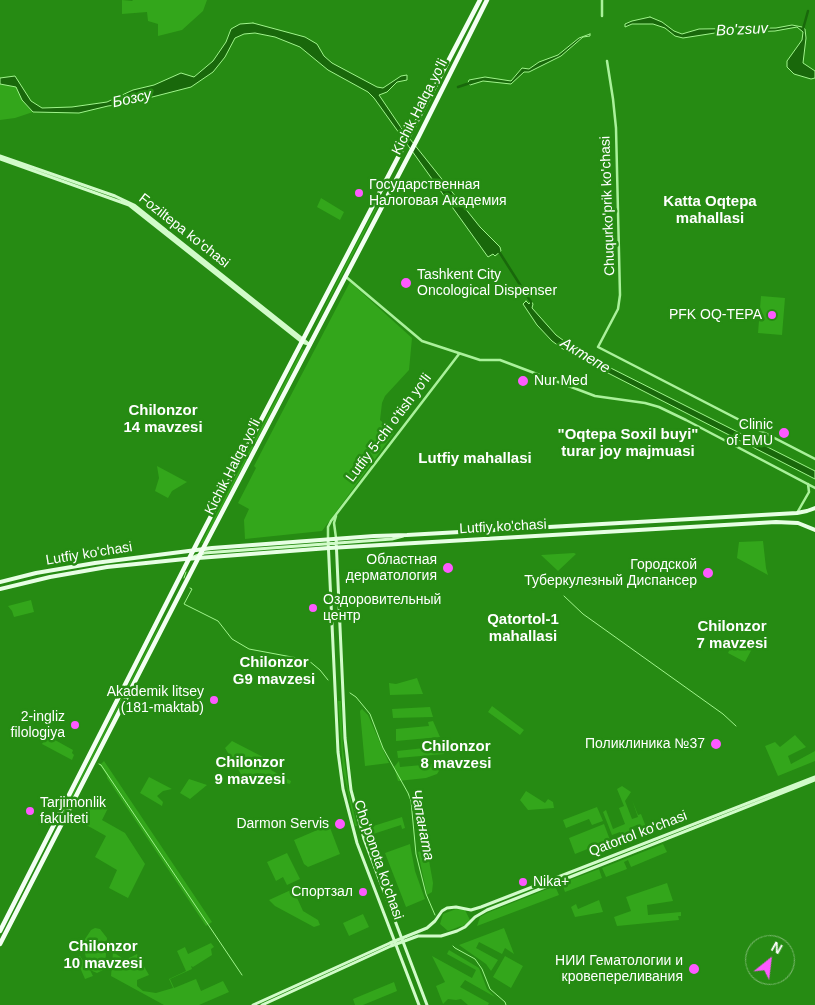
<!DOCTYPE html>
<html>
<head>
<meta charset="utf-8">
<style>
  body { margin:0 }
  #map { position:relative; width:815px; height:1005px; overflow:hidden; background:#268b13; font-family:Helvetica,sans-serif }
  canvas { display:block }
  .north { position:absolute; left:745px; top:935px; width:50px; height:50px; box-sizing:border-box; background:#268b13; border:1px solid #7db971; border-radius:50%; rotate:29deg; font-size:14px; font-weight:700; line-height:20px; text-align:center; color:#fff }
  .north::after { content:''; display:block; margin:auto; width:18px; height:22px; background:#fd5aff; clip-path:polygon(50% 0,100% 100%,50% 72%,0 100%) }
</style>
</head>
<body>
<div id="map">
<canvas width="815" height="1005"></canvas>
<div class="north">N</div>
</div>
<script>
const g = document.querySelector('canvas').getContext('2d');
g.lineJoin = 'round';
function fill(path, color) {
  g.fillStyle = color;
  g.fill(path, 'evenodd');
}
function toPath(rows) {
  const path = new Path2D();
  for (const r of rows) {
    path.moveTo(r[0], r[1]);
    for (let i = 2; i < r.length; i += 2) path.lineTo(r[i], r[i + 1]);
  }
  return path;
}
function trace(path, color, width, dash) {
  g.strokeStyle = color;
  g.lineWidth = width;
  g.lineCap = dash ? 'butt' : 'round';
  g.setLineDash(dash || []);
  g.stroke(path);
}
function write(font, color, halo, rows, align = 'center') {
  g.font = font + ' Helvetica,sans-serif';
  g.lineWidth = 5;
  g.setLineDash([]);
  g.textBaseline = 'middle';
  g.strokeStyle = halo;
  g.fillStyle = color;
  for (const [text, x, y, turn = 0] of rows) {
    g.save();
    g.translate(x, y);
    g.rotate((+turn || 0) * Math.PI / 180);
    g.textAlign = isNaN(turn) ? turn : align;
    if (halo) g.strokeText(text, 0, 0);
    g.fillText(text, 0, 0);
    g.restore();
  }
}
fill(toPath([
  [122,0,132,1,133,0,207,0,203,11,182,30,158,36,158,24,148,21,147,12,122,14],
  [0,84,16,87,22,100,33,112,15,118,0,120],
  [387,186,371,220,309,338,348,260],
  [321,198,344,212,340,220,317,207],
  [350,282,412,338,409,370,385,396,382,403,380,420,394,433,322,531,245,539,244,520,249,509,238,503,256,468,254,466],
  [761,296,785,298,782,335,758,333],
  [302,349,304,350,203,543,201,543],
  [157,466,187,482,172,491,168,498,155,491,159,478],
  [763,541,766,568,768,575,737,558,739,542],
  [574,553,576,554,558,571,541,555],
  [31,600,34,612,14,617,12,611,8,606],
  [164,616,155,636,61,819,60,818],
  [735,638,753,647,745,662,728,653],
  [417,678,423,694,390,695,389,683,396,684],
  [338,701,341,701,343,749,348,787,357,826,355,826,343,770],
  [492,706,524,730,520,735,488,712],
  [430,707,433,717,393,718,392,709],
  [362,709,368,715,389,763,365,766,360,711],
  [433,721,440,737,396,741,396,729,429,726,428,722],
  [37,730,73,750,72,753,74,755,72,760,42,744,46,737],
  [795,735,806,747,788,756,791,764,815,751,815,761,778,776,765,746,775,742,780,747],
  [232,741,263,757,271,766,271,770,291,781,290,784,267,778,244,779,225,748],
  [443,746,444,754,398,758,397,751],
  [104,761,212,922,206,926,107,778,107,776,100,765],
  [399,761,400,767,444,763,437,774,426,778,398,781,394,767],
  [149,777,172,789,163,791,157,796,163,802,162,806,140,793],
  [189,779,207,785,190,799,180,793],
  [622,786,631,792,625,801,632,819,638,817,632,800,638,815,641,814,649,835,646,832,644,833,645,837,642,838,637,825,630,828,632,834,622,838,620,832,612,835,603,812,606,810,613,829,625,824,619,808,624,806,617,789],
  [526,791,545,803,548,799,553,802,554,808,528,810,520,800],
  [92,799,108,808,102,820,125,833,145,864,128,898,109,888,117,870,95,857,106,836,81,822],
  [597,807,603,821,592,825,589,819,566,828,563,820],
  [402,817,405,828,402,829,401,825,370,835,367,828],
  [604,824,610,840,575,854,569,838],
  [329,825,340,854,308,867,304,864,294,840],
  [410,844,415,871,425,899,406,907,385,853],
  [663,844,667,852,631,867,628,860,624,862,627,869,606,877,602,868],
  [427,849,433,883,432,892,427,895,418,852],
  [287,853,300,879,287,885,283,877,276,881,267,862],
  [599,869,602,878,565,892,562,883],
  [667,883,673,901,647,905,648,915,681,912,681,916,678,916,679,920,617,926,614,917,631,911,626,897],
  [555,886,559,895,477,926,480,917,487,913],
  [293,889,303,911,318,920,320,925,314,927,275,906,269,900],
  [599,900,603,912,575,917,571,907,576,904,578,909],
  [456,909,465,910,470,920,462,927,461,926,448,931,440,924,443,914],
  [363,914,369,927,349,936,343,923],
  [95,928,100,929,107,938,105,969,97,973,90,970,93,976,85,979,75,956,80,956,89,969,85,954,85,939,91,930],
  [504,928,514,954,505,948,502,954,479,942,476,948,498,960,491,971,486,964,459,945],
  [211,943,214,947,211,949,212,955,193,967,191,966,192,969,170,979,174,988,196,979,201,991,223,981,229,992,199,1005,164,1005,111,976,113,952,125,960,137,954,149,975,137,980,137,986,143,991,156,993,173,988,169,979,186,971,177,951,185,947,188,954],
  [449,950,479,968,487,989,495,997,465,980,460,987,489,1003,488,1005,468,1005,461,999,456,1000,448,999,443,1004,436,986,445,982,432,956,472,978,476,970,447,954],
  [505,956,523,966,511,988,493,977],
  [394,982,397,991,363,1005,355,1005,353,999]
]), '#33a61b');
const water = toPath([
  [650,17,662,22,674,31,682,34,699,29,776,28,792,25,802,27,805,29,806,38,803,63,815,71,815,78,811,79,794,74,787,67,787,61,802,40,803,32,797,27,775,31,715,33,683,38,675,36,665,28,653,24,632,24,625,27,625,24,632,21,650,17],
  [253,23,305,37,317,44,324,56,332,63,377,87,383,88,401,76,407,75,407,80,397,82,387,92,379,95,402,129,480,227,500,247,501,251,495,256,493,254,488,257,374,98,368,92,328,70,300,47,275,37,255,33,244,34,235,38,225,57,213,72,191,87,129,103,108,106,79,113,33,112,22,100,16,87,0,84,0,78,15,76,31,101,42,108,72,107,107,102,133,90,154,85,181,73,194,77,213,61,226,42,231,29,240,24,253,23],
  [590,34,590,36,583,37,561,56,529,72,524,72,511,84,483,81,470,85,468,83,469,80,485,77,511,81,522,68,529,69,539,62,558,55,579,38,590,34],
  [526,301,529,304,531,301,533,304,532,308,556,335,579,352,815,471,815,479,567,352,552,341,537,325,523,304,526,301]
]);
fill(water, '#19680b');
trace(water, '#a0f48c', 1);
trace(toPath([
  [184,578,186,572],
  [190,588,192,589,184,604,218,621,232,639,249,649,308,660,320,670,328,680],
  [564,596,583,614,723,714,736,726],
  [350,693,356,697,370,714,383,748,408,793,411,801,416,854,426,894,435,915],
  [99,764,101,765,242,975],
  [453,946,455,948,475,959,482,969,490,989,505,1002,506,1005]
]), '#a0f48c', 1);
trace(toPath([
  [803,29,808,11],
  [458,87,470,83],
  [498,250,531,302]
]), '#19680b', 2.5);
trace(toPath([
  [602,16,602,0],
  [607,61,613,99,616,128,620,295,618,309,598,347,815,459],
  [345,276,422,341,480,360,500,360,595,396,645,403,659,407,686,420,815,488],
  [797,513,809,492,808,484],
  [336,516,334,523,336,538],
  [328,539,328,527,331,521,459,354]
]), '#aaf19b', 2.5);
trace(toPath([
  [0,156,115,196,134,205,310,345],
  [0,159,129,205,302,342,308,344],
  [336,538,345,738,351,790,364,839,427,1005],
  [328,539,338,752,343,789,357,843,419,1005],
  [191,558,204,553,392,539,403,536],
  [253,1005,390,943,427,928,435,921,442,911,447,908,456,907,471,910,481,907,815,777],
  [262,1005,391,946,418,936,441,936,457,931,465,927,475,917,487,910,815,780]
]), '#d1fbc9', 3);
trace(toPath([
  [0,582,36,573,95,563,212,548,374,536,407,535,797,513,807,511,815,508],
  [0,589,50,577,107,567,185,559,329,548,776,522,798,523,815,530]
]), '#e7ffe4', 4);
trace(toPath([
  [0,931,198,541,480,0],
  [0,944,206,543,419,136,487,0]
]), '#f3fff2', 4.5);
for (const [x, y, r, color] of [
  [359,193,5,"#fd5aff"],
  [406,283,6,"#fd5aff"],
  [772,315,5,"#fd5aff"],
  [523,381,6,"#fd5aff"],
  [784,433,6,"#fd5aff"],
  [448,568,6,"#fd5aff"],
  [708,573,6,"#fd5aff"],
  [313,608,5,"#fd5aff"],
  [214,700,5,"#fd5aff"],
  [75,725,5,"#fd5aff"],
  [716,744,6,"#fd5aff"],
  [30,811,5,"#fd5aff"],
  [340,824,6,"#fd5aff"],
  [523,882,5,"#fd5aff"],
  [363,892,5,"#fd5aff"],
  [694,969,6,"#fd5aff"]
]) {
  const dot = new Path2D();
  dot.arc(x, y, r, 0, 2 * Math.PI);
  g.fillStyle = color;
  g.fill(dot);
  trace(dot, '#268b13', 2);
}
write('14px', '#fff', '#268b13', [
  ["Kichik Halqa yo'li",420,107,-63],
  ["Chuqurko'prik ko'chasi",608,206,-92],
  ["Foziltepa ko'chasi",184,231,38],
  ["Lutfiy 5-chi o'tish yo'li",389,428,-53],
  ["Kichik Halqa yo'li",233,467,-63],
  ["Lutfiy ko'chasi",503,527,-3],
  ["Lutfiy ko'chasi",89,554,-9],
  ["Qatortol ko'chasi",638,834,-21],
  ["Cho'ponota ko'chasi",378,860,71]
]);
write('14px', '#fff', '#268b13', [
  ["Государственная",369,185,"left"],
  ["Налоговая Академия",369,201,"left"],
  ["Tashkent City",417,275,"left"],
  ["Oncological Dispenser",417,291,"left"],
  ["PFK OQ-TEPA",762,315],
  ["Nur Med",534,381,"left"],
  ["Clinic",773,425],
  ["of EMU",773,441],
  ["Областная",437,560],
  ["дерматология",437,576],
  ["Городской",697,565],
  ["Туберкулезный Диспансер",697,581],
  ["Оздоровительный",323,600,"left"],
  ["центр",323,616,"left"],
  ["Akademik litsey",204,692],
  ["(181-maktab)",204,708],
  ["2-ingliz",65,717],
  ["filologiya",65,733],
  ["Поликлиника №37",705,744],
  ["Tarjimonlik",40,803,"left"],
  ["fakulteti",40,819,"left"],
  ["Darmon Servis",329,824],
  ["Nika+",533,882,"left"],
  ["Спортзал",353,892],
  ["НИИ Гематологии и",683,961],
  ["кровепереливания",683,977]
], 'right');
write('italic 15px', '#fff', '#268b13', [
  ["Bo'zsuv",742,30,-3],
  ["Бозсу",132,99,-12],
  ["Актепе",585,356,31],
  ["Чапаната",422,825,79]
]);
write('bold 15px', '#fff', '#268b13', [
  ["Katta Oqtepa",710,202],
  ["mahallasi",710,219],
  ["Chilonzor",163,411],
  ["14 mavzesi",163,428],
  ["\"Oqtepa Soxil buyi\"",628,435],
  ["turar joy majmuasi",628,452],
  ["Lutfiy mahallasi",475,459],
  ["Qatortol-1",523,620],
  ["mahallasi",523,637],
  ["Chilonzor",732,627],
  ["7 mavzesi",732,644],
  ["Chilonzor",274,663],
  ["G9 mavzesi",274,680],
  ["Chilonzor",456,747],
  ["8 mavzesi",456,764],
  ["Chilonzor",250,763],
  ["9 mavzesi",250,780],
  ["Chilonzor",103,947],
  ["10 mavzesi",103,964]
]);
</script>
</body>
</html>
